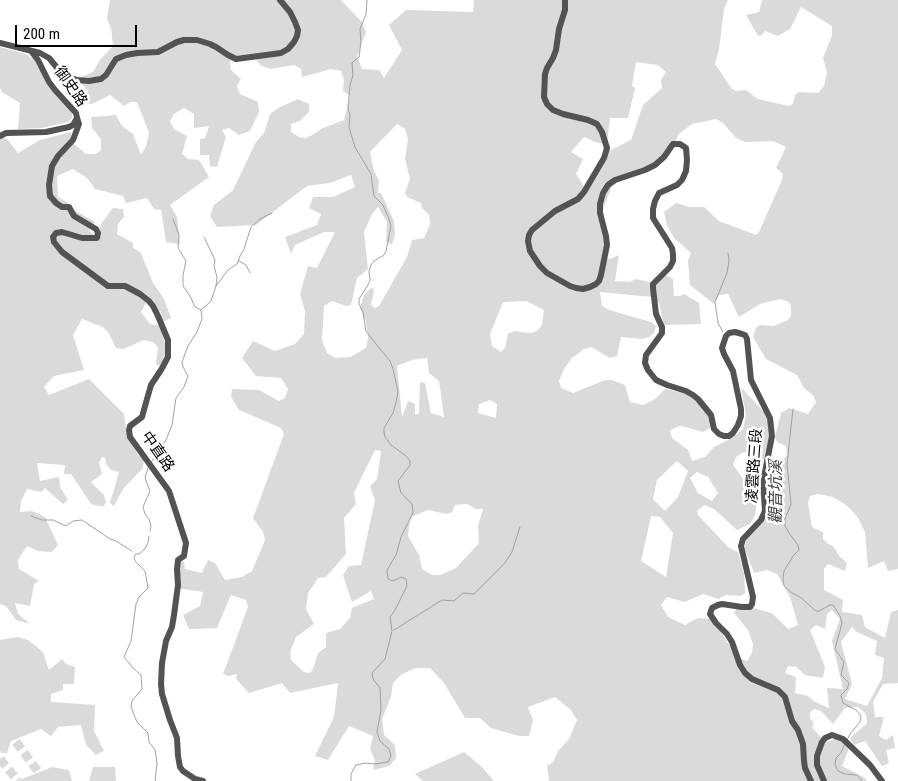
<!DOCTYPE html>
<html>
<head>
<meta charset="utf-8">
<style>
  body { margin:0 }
  #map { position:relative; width:898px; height:781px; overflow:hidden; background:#fff; font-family:"Roboto Condensed",sans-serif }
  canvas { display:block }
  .scale { position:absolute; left:15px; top:25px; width:122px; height:22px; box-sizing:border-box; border:2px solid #000; border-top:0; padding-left:6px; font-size:15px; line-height:18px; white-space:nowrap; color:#000; -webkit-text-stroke:4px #fff; paint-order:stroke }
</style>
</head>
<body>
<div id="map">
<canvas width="898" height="781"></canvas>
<div class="scale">200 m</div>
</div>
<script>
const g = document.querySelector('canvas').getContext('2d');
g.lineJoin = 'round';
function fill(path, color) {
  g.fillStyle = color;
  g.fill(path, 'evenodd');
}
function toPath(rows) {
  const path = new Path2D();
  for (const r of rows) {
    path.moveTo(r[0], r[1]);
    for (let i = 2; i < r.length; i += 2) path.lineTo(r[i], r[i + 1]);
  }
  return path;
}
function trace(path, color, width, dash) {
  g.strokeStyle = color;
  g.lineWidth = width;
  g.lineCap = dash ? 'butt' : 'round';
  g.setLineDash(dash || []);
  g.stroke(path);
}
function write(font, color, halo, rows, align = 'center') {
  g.font = font + ' "Roboto Condensed","Noto Sans TC",sans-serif';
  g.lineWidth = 5;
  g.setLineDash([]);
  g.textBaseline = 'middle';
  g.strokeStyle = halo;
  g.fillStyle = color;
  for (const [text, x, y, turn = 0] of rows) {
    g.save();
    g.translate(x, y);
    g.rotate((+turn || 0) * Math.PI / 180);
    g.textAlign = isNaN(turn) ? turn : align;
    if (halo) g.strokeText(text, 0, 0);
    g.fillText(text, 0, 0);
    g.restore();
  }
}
fill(toPath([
  [110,0,341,0,362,22,366,32,357,56,362,69,379,70,384,78,402,50,389,25,406,10,473,12,474,0,562,0,568,2,568,0,728,0,724,9,719,49,715,64,732,89,736,91,746,90,758,99,789,106,793,104,795,95,799,92,818,93,824,86,827,72,823,58,832,35,832,26,801,7,790,29,778,36,765,31,762,35,758,36,746,15,759,12,762,0,898,0,898,569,888,571,884,561,868,568,865,532,857,516,846,505,833,497,818,494,810,496,808,503,812,527,823,532,823,539,827,543,834,547,839,556,847,563,845,571,828,564,824,569,824,590,843,600,842,612,862,615,865,627,885,638,891,612,898,610,898,683,883,684,873,702,875,717,884,717,879,736,886,740,893,735,895,748,886,750,889,763,882,766,865,741,854,745,850,738,867,723,866,714,858,707,845,708,833,724,821,711,814,709,810,712,810,718,814,724,812,727,823,740,828,742,836,738,844,743,848,747,848,751,842,766,867,779,866,781,549,781,547,766,553,762,558,751,569,739,577,720,571,710,555,697,528,707,533,720,529,736,519,736,491,728,480,718,465,718,444,683,430,668,416,668,402,674,393,683,391,697,382,719,384,735,395,745,396,758,389,766,373,770,375,760,370,749,373,736,349,726,328,760,315,756,334,717,338,683,290,693,282,683,249,693,236,679,237,674,228,676,223,674,248,607,246,600,231,595,217,628,189,629,183,615,200,606,203,592,176,588,177,560,184,562,185,569,202,573,208,560,215,563,225,580,242,577,252,571,265,540,263,532,253,518,284,434,281,428,239,410,231,397,232,389,259,390,279,401,285,398,288,389,281,378,256,376,242,358,253,341,275,351,295,344,304,334,305,311,300,294,308,266,317,268,335,232,324,232,295,245,291,254,285,237,317,225,321,214,309,208,313,197,333,197,355,187,351,175,330,183,307,186,256,225,217,227,210,216,214,205,233,190,256,142,264,133,270,114,278,108,298,99,309,104,309,112,300,121,291,124,291,132,299,137,307,138,323,128,344,120,350,96,343,91,344,80,341,71,331,69,302,77,301,69,294,65,270,69,260,65,252,54,235,56,230,62,231,70,241,79,237,86,240,94,258,102,259,112,250,131,239,135,229,128,222,130,226,137,217,167,210,166,209,155,200,155,200,139,205,138,209,126,194,128,194,114,184,108,174,114,170,121,174,129,187,136,182,154,188,159,199,160,209,177,170,205,177,217,180,244,166,242,161,210,154,209,147,198,126,203,123,196,95,189,87,178,73,169,57,176,58,197,67,202,69,207,95,222,89,231,98,238,101,224,113,208,123,209,124,217,118,224,117,234,133,243,133,248,141,253,152,281,164,299,171,318,162,322,161,311,154,312,146,303,141,312,150,324,160,326,166,347,164,361,158,366,156,363,158,347,153,342,144,340,123,349,116,348,108,332,103,327,82,319,73,335,84,370,54,376,44,387,49,395,89,379,124,414,127,435,138,455,144,459,143,468,123,489,114,506,110,503,119,472,111,470,106,464,105,457,102,457,99,463,102,474,91,482,104,495,106,502,104,506,98,506,91,504,71,474,64,474,65,465,37,463,40,481,59,477,60,487,68,500,63,504,45,488,41,492,27,489,21,501,20,512,32,511,45,517,58,545,52,552,38,551,27,546,18,560,19,569,39,581,34,584,30,606,15,603,18,614,30,624,16,620,6,606,0,604,0,135,8,140,18,153,40,140,71,132,72,142,86,154,96,154,101,150,101,139,92,128,91,117,116,115,122,126,133,134,141,155,146,146,149,133,137,102,130,102,124,106,110,95,92,104,85,103,88,90,81,83,81,77,93,72,100,60,113,46,111,28,107,19],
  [636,62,658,65,666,72,661,80,662,88,643,105,631,140,605,153,585,188,576,174,583,159,571,152,584,137,598,143,607,143,610,118,628,118,635,88,632,86],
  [716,119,723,123,736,138,745,142,773,141,786,147,776,168,783,174,782,180,759,232,756,235,719,221,704,207,689,207,676,203,664,212,667,226,675,239,691,253,688,261,690,285,714,304,719,295,728,294,739,317,760,304,780,299,789,302,791,306,791,316,788,320,774,326,760,325,756,328,753,337,766,359,797,375,804,388,813,395,816,402,808,414,789,408,781,413,775,437,777,442,786,446,787,455,766,483,769,508,763,522,746,540,745,549,754,573,767,570,777,574,790,597,798,625,788,629,772,613,739,604,734,613,748,630,753,644,752,653,747,661,738,658,712,619,698,618,685,625,668,617,661,605,667,597,685,602,703,594,718,599,726,595,741,596,745,593,744,574,738,552,729,548,699,516,697,511,704,505,714,509,737,530,750,524,755,515,759,491,744,480,733,465,736,457,744,452,761,461,766,459,772,421,741,387,746,415,743,429,732,438,714,447,705,457,692,461,688,450,672,438,670,431,676,427,682,426,703,432,710,428,710,421,705,409,691,395,665,389,655,399,643,405,630,402,625,385,612,380,605,380,573,393,561,388,559,381,564,369,572,358,584,349,591,347,610,358,617,356,621,337,642,339,649,337,654,333,656,326,651,322,609,310,602,306,600,292,652,297,659,303,664,325,701,324,699,303,684,294,680,296,674,296,673,279,666,275,654,283,636,279,629,282,615,281,619,255,610,259,606,258,606,234,603,209,612,186,615,182,662,160,669,153,679,134,692,124],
  [397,124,405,129,408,139,405,159,410,179,405,193,407,197,421,203,422,208,429,215,430,224,424,238,412,240,407,257,379,306,375,308,371,305,374,291,372,287,364,295,360,308,366,321,368,338,366,348,350,357,335,358,327,353,322,340,324,306,332,301,346,306,351,305,357,278,368,269,364,232,372,214,378,207,387,222,386,241,392,245,395,234,394,221,381,193,378,193,379,180,374,171,370,152],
  [526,301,544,310,542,325,537,331,530,333,514,331,508,334,505,348,501,352,492,346,490,334,503,302],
  [427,358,429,373,439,381,444,417,431,413,425,383,420,382,419,413,415,415,415,404,408,401,402,417,397,366,412,360],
  [490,400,497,404,496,418,478,413,479,404],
  [375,450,381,451,377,479,370,486,375,500,361,565,349,566,343,575,352,602,371,591,374,599,352,608,350,618,340,629,326,633,326,647,318,653,313,669,310,673,304,672,291,660,290,652,296,637,314,624,306,609,308,593,318,578,326,577,346,554,344,518,356,504,354,493],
  [677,461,688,471,678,497,665,511,653,499,657,480],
  [697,472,708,477,718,493,712,501,698,493,690,478],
  [467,504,476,509,483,509,478,526,479,543,456,568,440,575,432,575,422,569,419,555,408,536,410,520,413,516,428,510,447,514,452,512,455,505],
  [651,516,660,517,673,533,666,577,641,561],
  [832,610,840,619,832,641,843,689,827,688,829,708,815,702,808,696,795,693,796,677,785,673,788,666,796,667,805,675,823,678,825,667,810,630,816,625,825,629,827,614],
  [852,627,857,632,877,641,875,655,884,658,882,678,867,706,845,699,852,684,841,642],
  [0,47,25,54,36,60,46,83,72,112,72,118,68,122,42,128,18,129,20,103,2,92,0,87],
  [18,637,28,640,43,652,49,670,62,659,66,664,75,667,74,684,63,684,63,690,51,694,51,702,95,705,94,731,104,751,96,755,86,745,81,725,58,727,51,736,41,729,11,741,7,753,1,753,0,750,0,640],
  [464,752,481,766,494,781,423,781,415,774],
  [52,767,69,770,72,781,17,781],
  [93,767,115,767,116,781,89,781]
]), '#dadada');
trace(toPath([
  [239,261,246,265,250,273],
  [216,286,228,270,237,264,240,256,244,249,251,227,260,219,272,213],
  [201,310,211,301,216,286,217,277,214,266,215,260,204,237],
  [723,332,718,323,715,302,727,273,729,261,728,253],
  [793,409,787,464,791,504,785,519,785,526,789,533,798,545,799,550,793,556,784,571,783,578,784,586,792,593,800,597,816,611,819,611,830,605,833,605,840,616,842,623,835,649,844,662,841,675,849,683,847,689,841,695,843,703,856,710,861,716,860,722,850,734,847,740],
  [152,461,166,440,172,425,176,398,184,387,188,376,183,367,182,362,188,346,197,332,202,319,201,310,195,307,190,296,183,286,183,275,186,261,178,248,179,235,173,219],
  [148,468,145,478,150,491,143,507,145,514,149,519,151,526,150,531],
  [769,511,784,519],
  [31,516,42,520,53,520,66,526,73,521,82,520,110,539,116,541,132,551],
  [149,536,148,543,144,550,139,554,136,554,134,557,135,561,145,571,148,588,139,597,136,604,131,641,124,657,134,669,141,675,142,689,132,701,131,707,137,722,148,733,149,742,155,750,157,763,155,781],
  [394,630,442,600,454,601,463,593,474,594,504,564,512,552,520,527],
  [845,743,841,753,836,758,835,765,838,771,845,774,857,775,862,781],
  [351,781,351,774,356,765,366,763,375,764,388,762,391,756,389,749,380,741,377,732,381,710,380,688,373,679,372,673,385,659,392,631,390,617,395,610,407,586,406,579,401,577,393,581,388,579,387,570,396,555,401,537,413,513,412,504,401,493,398,481,410,465,410,461,406,456,391,445,385,437,384,432,384,428,393,413,396,402,398,392,393,369,390,361,380,349,366,331,363,312,359,304,359,299,368,285,370,280,369,271,371,265,374,261,384,255,386,251,391,226,389,219,383,205,374,196,371,174,355,147,349,127,350,115,348,108,350,85,353,75,352,63,359,57,361,42,360,29,366,14,367,0]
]), '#a1a1a1', 1);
trace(toPath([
  [0,720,45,781],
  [0,759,18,781]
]), '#d9d9d9', 9, [9, 4.5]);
trace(toPath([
  [565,0,565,10,559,29,556,50,553,58,547,68,545,74,544,97,547,104,553,110,563,114,588,120,597,124,602,132,607,148,604,158,584,192,578,199,555,211,532,230,529,235,528,241,530,251,540,266,547,273,570,286,576,288,583,289,590,287,596,284,599,281,601,275,607,245,606,236,600,213,600,204,603,193,608,185,615,180,645,170,655,165,664,157,673,144,680,144,686,148,687,160,686,171,682,180,677,185,659,193,655,201,653,209,653,218,672,248,673,254,673,261,670,267,653,284,653,288,656,314,662,327,662,333,646,355,645,363,648,370,656,380,667,385,686,391,693,395,698,399,711,415,714,429,719,434,724,436,729,436,733,433,738,425,741,416,741,409,733,371,724,354,722,348,726,336,729,333,735,332,742,334,745,335,747,339,751,380,770,418,772,436,763,482,765,511,761,520,743,539,741,546,753,597,752,604,750,607,742,607,722,604,718,605,712,608,710,614,716,623,727,634,732,642,740,665,745,673,752,679,778,690,785,697,792,721,798,730,803,744,804,761,805,768,811,781],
  [0,43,40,53,49,58,59,70,66,76,77,80,89,81,101,79,106,75,116,59,126,55,137,53,158,52,177,42,184,40,197,40,210,44,216,47,228,55,236,59,281,53,288,49,294,42,297,36,298,30,295,22,290,12,280,0],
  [77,118,79,124,73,140,58,156,52,166,49,185,50,196,56,203,62,207,69,207,74,216,96,229,98,233,97,238,82,238,62,232,56,233,53,237,54,242,62,252,108,286,125,286,140,294,149,301,153,306,158,316,168,340,168,357,161,370,151,385,147,399,142,417,130,426,129,430,130,437,169,491,186,543,184,556,178,560,177,569,178,585,174,615,172,627,166,641,162,663,161,684,162,694,170,720,177,738,178,756,180,767,183,771,195,779,203,781],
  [0,136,6,133,46,132,69,127,73,125,77,118,76,113,55,90,49,82,38,60,31,51],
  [824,781,817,765,817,756,822,742,825,738,832,735,843,739,870,765,882,781]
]), '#535353', 6);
write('15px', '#000', '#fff', [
  ["御史路",70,87,55],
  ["中直路",157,452,55],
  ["凌雲路三段",755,466,-86]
]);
write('italic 16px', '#424242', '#fff', [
  ["觀音坑溪",777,492,-90]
]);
</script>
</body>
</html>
